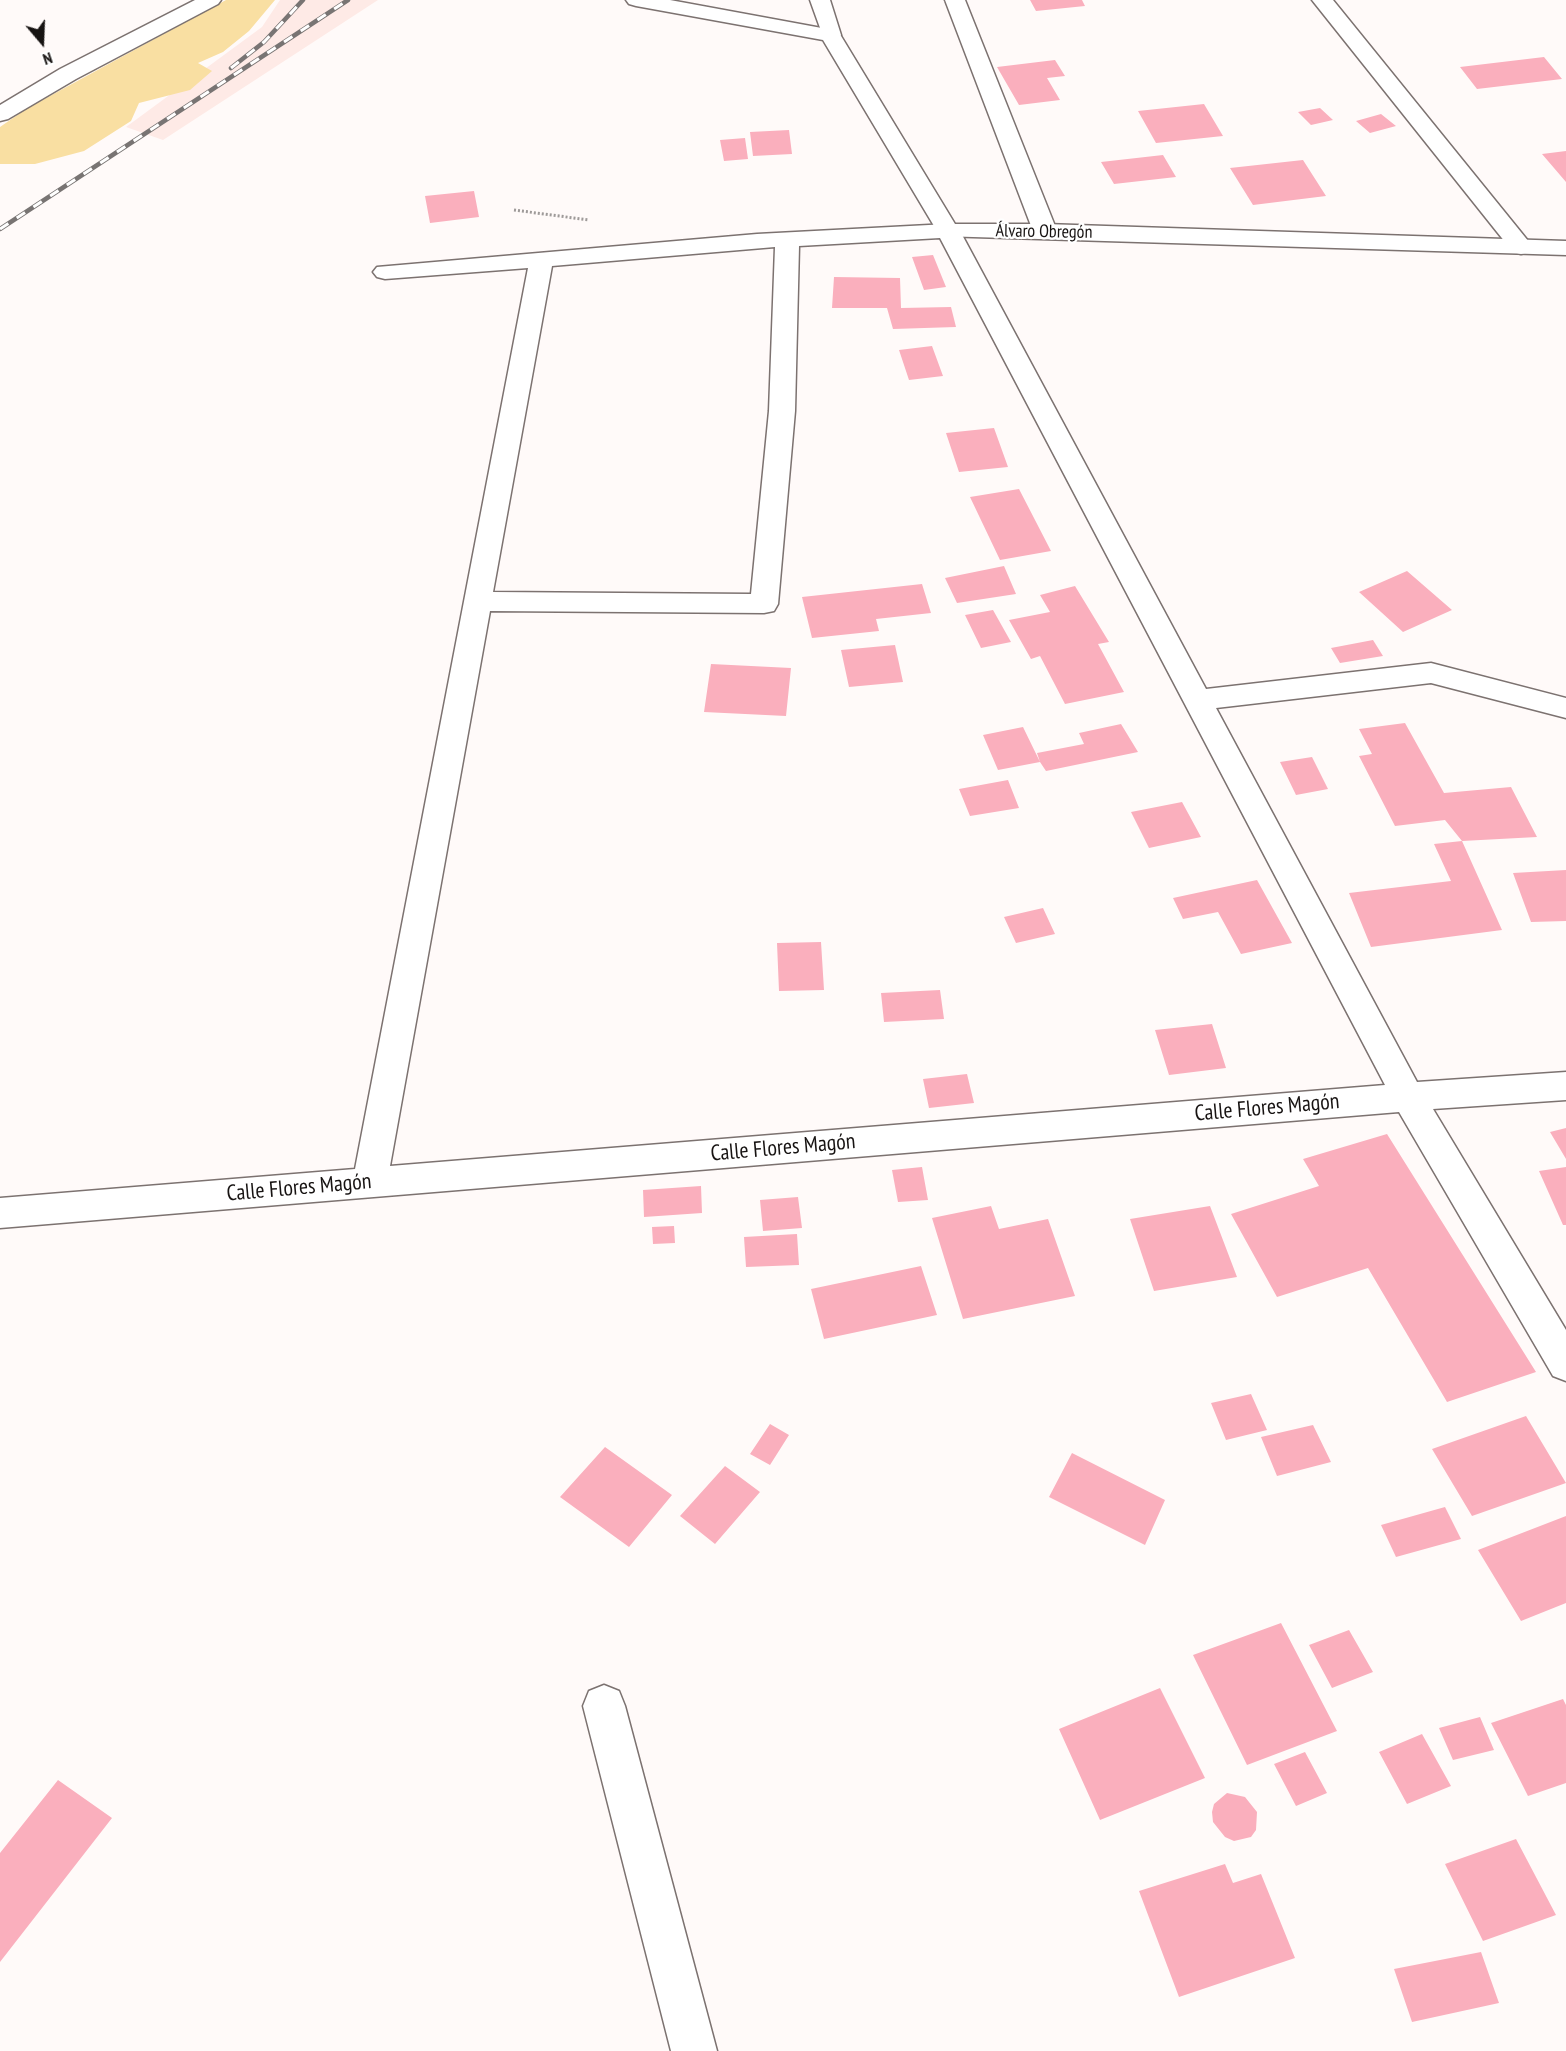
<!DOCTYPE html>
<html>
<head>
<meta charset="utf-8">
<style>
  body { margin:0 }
  #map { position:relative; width:1566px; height:2051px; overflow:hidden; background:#fffaf9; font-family:"PT Sans Narrow",sans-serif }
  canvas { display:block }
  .north { position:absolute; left:12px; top:12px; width:60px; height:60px; -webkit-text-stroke:4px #fff; paint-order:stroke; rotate:161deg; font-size:16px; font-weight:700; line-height:24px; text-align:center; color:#171312 }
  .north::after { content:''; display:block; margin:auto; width:21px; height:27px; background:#171312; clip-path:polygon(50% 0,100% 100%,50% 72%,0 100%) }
</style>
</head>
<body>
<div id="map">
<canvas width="1566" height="2051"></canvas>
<div class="north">N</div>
</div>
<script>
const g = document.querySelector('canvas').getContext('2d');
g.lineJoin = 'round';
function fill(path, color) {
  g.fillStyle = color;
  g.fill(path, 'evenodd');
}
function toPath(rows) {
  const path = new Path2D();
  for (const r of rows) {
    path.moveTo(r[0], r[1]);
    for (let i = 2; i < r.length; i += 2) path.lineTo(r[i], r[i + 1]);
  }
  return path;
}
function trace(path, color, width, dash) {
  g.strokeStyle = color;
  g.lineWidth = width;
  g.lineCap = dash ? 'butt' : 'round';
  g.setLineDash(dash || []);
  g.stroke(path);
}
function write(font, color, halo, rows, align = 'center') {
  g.font = font + ' "PT Sans Narrow",sans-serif';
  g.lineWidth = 4.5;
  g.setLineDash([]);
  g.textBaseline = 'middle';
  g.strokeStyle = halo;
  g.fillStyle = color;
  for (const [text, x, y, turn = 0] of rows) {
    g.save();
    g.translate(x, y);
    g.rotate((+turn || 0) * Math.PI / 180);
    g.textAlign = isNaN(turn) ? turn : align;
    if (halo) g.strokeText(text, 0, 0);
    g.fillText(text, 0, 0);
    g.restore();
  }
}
fill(toPath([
  [280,0,378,0,163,140,126,127,262,27]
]), '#feeae6');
fill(toPath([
  [226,0,275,0,249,31,223,52,198,63,212,71,190,90,139,103,131,121,84,151,35,164,0,164,0,127,26,109]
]), '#f9dfa2');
fill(toPath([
  [1030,0,1082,0,1085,6,1036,11],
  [1544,57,1562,79,1477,89,1460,67],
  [1055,60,1065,76,1047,78,1060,100,1019,105,997,67],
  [1204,104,1223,136,1156,143,1138,111],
  [1320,108,1333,120,1311,125,1298,112],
  [1381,114,1396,126,1370,133,1356,121],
  [789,130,792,154,753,156,750,132],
  [745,138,748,159,724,161,720,140],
  [1566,151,1566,182,1542,154],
  [1163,155,1176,177,1114,184,1101,162],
  [1303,160,1326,196,1253,205,1230,168],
  [474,191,479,217,430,223,425,196],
  [933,255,946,287,924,290,912,257],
  [834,277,900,278,901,308,951,307,956,327,893,329,887,308,832,308],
  [932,346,943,376,909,380,899,350],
  [994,428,1008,467,959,472,946,433],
  [1019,489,1051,551,1000,560,970,497],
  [1004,566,1016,594,957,603,945,578],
  [1407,571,1452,610,1403,632,1359,592],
  [922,584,931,613,876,619,879,631,812,638,802,597],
  [1075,586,1109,642,1098,644,1124,692,1065,704,1040,656,1031,659,1009,620,1050,612,1040,595],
  [993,610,1011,642,981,648,965,615],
  [1373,640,1383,656,1340,663,1331,648],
  [895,645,903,682,849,687,841,650],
  [711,664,791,668,786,716,704,712],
  [1405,723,1444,793,1511,787,1537,837,1462,841,1445,820,1395,826,1359,756,1372,754,1359,729],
  [1121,724,1138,752,1046,771,1040,762,998,770,983,735,1023,727,1040,762,1037,753,1084,744,1079,733],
  [1312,757,1328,789,1296,795,1280,762],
  [1008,780,1019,808,970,816,959,789],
  [1182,802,1201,837,1149,848,1131,812],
  [1462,841,1502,930,1371,947,1349,893,1451,881,1434,844],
  [1566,870,1566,921,1531,922,1513,873],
  [1257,880,1292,943,1241,954,1218,912,1183,919,1173,898],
  [1043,908,1055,934,1016,943,1004,917],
  [821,942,824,990,779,991,777,943],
  [940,990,944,1019,884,1022,881,993],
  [1212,1024,1226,1068,1169,1075,1155,1030],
  [967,1074,974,1103,929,1108,923,1079],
  [1566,1128,1566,1159,1550,1132],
  [1387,1134,1536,1372,1447,1402,1368,1268,1277,1297,1231,1214,1319,1186,1303,1159],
  [922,1167,928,1200,898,1202,892,1170],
  [1566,1167,1566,1225,1563,1225,1539,1171],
  [701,1186,702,1213,644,1217,643,1190],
  [798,1197,802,1228,763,1231,760,1200],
  [991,1206,999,1229,1048,1219,1075,1296,963,1319,932,1218],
  [1210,1206,1237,1277,1154,1291,1130,1219],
  [674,1226,675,1243,653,1244,652,1227],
  [797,1234,799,1265,746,1267,744,1237],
  [921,1266,937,1315,824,1339,811,1289],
  [1251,1394,1267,1430,1226,1440,1211,1403],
  [1526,1416,1566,1483,1472,1516,1432,1449],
  [770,1424,789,1435,770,1465,750,1454],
  [1313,1425,1331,1462,1277,1476,1261,1437],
  [605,1447,672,1495,629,1547,560,1497],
  [1072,1453,1165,1500,1145,1545,1049,1497],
  [725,1466,760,1492,715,1544,680,1516],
  [1445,1507,1461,1539,1396,1557,1381,1525],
  [1566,1516,1566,1603,1521,1621,1478,1550],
  [1281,1623,1337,1731,1247,1765,1193,1655],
  [1349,1630,1373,1672,1332,1688,1309,1645],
  [1160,1688,1205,1778,1100,1820,1059,1729],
  [1563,1699,1566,1705,1566,1783,1528,1796,1491,1723],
  [1480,1717,1494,1750,1453,1760,1439,1728],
  [1422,1734,1451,1786,1407,1804,1379,1752],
  [1305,1752,1327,1793,1296,1806,1274,1764],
  [58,1780,112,1818,0,1962,0,1853],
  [1227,1793,1245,1797,1257,1812,1256,1830,1251,1837,1234,1841,1225,1837,1213,1822,1212,1812,1214,1804],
  [1516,1839,1556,1915,1483,1941,1445,1864],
  [1225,1864,1233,1883,1261,1874,1295,1958,1179,1997,1139,1891],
  [1481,1952,1499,2003,1412,2022,1394,1969]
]), '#faafbd');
const street = toPath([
  [195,0,221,0,218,4,76,79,8,119,0,121,0,105,60,69,195,0],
  [810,0,830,0,841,35,838,39,831,41,824,39,810,0],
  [945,0,965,0,1057,231,1053,236,1045,238,1037,236,1033,231,945,0],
  [1312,0,1333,0,1529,242,1533,247,1529,252,1521,254,1513,252,1312,0],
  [948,224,956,226,960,231,1206,689,1431,663,1566,698,1566,718,1431,683,1216,708,1417,1082,1566,1072,1566,1100,1433,1109,1566,1330,1566,1381,1553,1376,1399,1112,0,1228,0,1198,355,1169,528,268,385,279,377,277,373,272,377,267,757,234,948,224],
  [940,238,1385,1085,390,1166,490,611,764,613,774,611,778,604,795,411,799,246,940,238],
  [775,247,769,411,751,594,493,592,552,266,775,247],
  [604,1685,619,1691,625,1706,717,2051,671,2051,583,1706,589,1691,604,1685]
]);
const secondary = toPath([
  [626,0,670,0,838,31,955,224,1045,224,1566,241,1566,255,940,236,823,40,636,6,629,4,626,0]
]);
trace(street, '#7c7270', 3);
trace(secondary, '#7c7270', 3);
trace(toPath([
  [514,210,589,220]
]), '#9e9a99', 3, [2, 2]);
fill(street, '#fff');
fill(secondary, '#fff');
const rail = toPath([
  [231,68,264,42,303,0],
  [0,229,348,0]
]);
trace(rail, '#787473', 4.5);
trace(rail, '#fff', 3, [10]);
write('18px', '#171312', '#fff', [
  ["Álvaro Obregón",1044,232,1]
]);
write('22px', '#171312', '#fff', [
  ["Calle Flores Magón",1267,1108,-5],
  ["Calle Flores Magón",783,1148,-5],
  ["Calle Flores Magón",299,1188,-5]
]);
</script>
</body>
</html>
